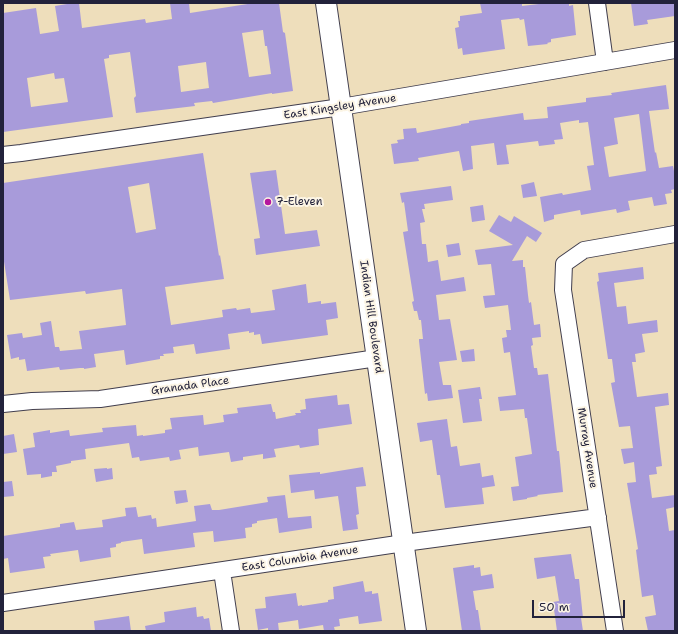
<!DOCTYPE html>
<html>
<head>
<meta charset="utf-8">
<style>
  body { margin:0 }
  #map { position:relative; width:678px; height:634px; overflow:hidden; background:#eedebb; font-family:"Shantell Sans",sans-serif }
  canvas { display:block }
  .frame { position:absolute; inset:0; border:4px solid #22223b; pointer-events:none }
  .scale { position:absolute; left:532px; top:600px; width:93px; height:18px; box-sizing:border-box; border:2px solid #22223b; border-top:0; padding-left:5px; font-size:12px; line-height:14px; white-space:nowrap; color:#22223b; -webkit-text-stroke:3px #fcf5e5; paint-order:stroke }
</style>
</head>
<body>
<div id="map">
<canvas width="678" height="634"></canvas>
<div class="frame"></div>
<div class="scale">50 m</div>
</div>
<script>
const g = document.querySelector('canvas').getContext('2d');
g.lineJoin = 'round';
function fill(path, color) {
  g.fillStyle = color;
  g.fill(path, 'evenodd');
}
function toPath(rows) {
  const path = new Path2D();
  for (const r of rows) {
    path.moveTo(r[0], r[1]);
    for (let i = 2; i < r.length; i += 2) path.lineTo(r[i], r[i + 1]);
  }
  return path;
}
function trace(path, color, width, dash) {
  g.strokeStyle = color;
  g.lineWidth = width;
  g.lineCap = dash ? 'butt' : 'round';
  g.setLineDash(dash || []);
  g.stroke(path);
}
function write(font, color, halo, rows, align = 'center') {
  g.font = font + ' "Shantell Sans",sans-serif';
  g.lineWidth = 4;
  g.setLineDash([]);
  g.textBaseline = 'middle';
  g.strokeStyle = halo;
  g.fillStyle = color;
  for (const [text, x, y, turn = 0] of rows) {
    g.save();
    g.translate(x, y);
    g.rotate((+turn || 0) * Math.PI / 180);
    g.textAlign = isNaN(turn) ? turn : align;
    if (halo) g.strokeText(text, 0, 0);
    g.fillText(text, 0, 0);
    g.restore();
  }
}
fill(toPath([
  [73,3,79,3,82,28,145,19,146,23,172,19,170,3,189,3,190,13,254,3,279,3,283,32,285,33,293,91,272,94,272,93,213,103,212,101,194,103,195,106,136,113,134,98,136,96,130,52,109,55,109,58,104,59,113,117,3,132,3,13,36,8,40,34,59,31,55,6],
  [263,30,265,46,267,46,271,74,249,77,242,33],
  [206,62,209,88,181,92,178,66],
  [54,73,55,79,64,78,68,102,31,107,27,78],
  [480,3,522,3,522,6,547,3,569,3,569,6,573,5,576,35,551,39,551,42,547,43,548,44,528,46,524,19,520,20,519,18,501,20,505,49,463,55,462,48,458,49,455,28,459,27,458,21,460,21,460,16,482,13],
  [631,3,675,3,675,16,647,20,648,24,634,26],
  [666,85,669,109,649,111,655,153,656,152,659,168,673,166,675,176,675,189,671,190,672,193,665,194,667,204,654,206,652,197,628,201,630,210,617,213,616,209,581,215,580,210,554,215,554,219,544,222,540,197,562,193,563,195,591,190,587,166,594,165,588,122,579,123,579,120,560,123,563,139,554,140,555,144,539,146,538,141,506,145,509,164,497,165,494,143,471,146,473,169,463,171,459,151,418,158,419,161,394,164,391,144,398,143,397,140,404,139,403,129,416,128,417,133,461,125,461,124,469,123,469,121,523,113,524,120,548,118,547,107,586,102,586,98,612,95,611,93],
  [639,114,646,171,609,177,604,147,618,144,614,118],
  [203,153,219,256,220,255,224,279,165,287,171,325,223,317,222,310,236,308,237,310,250,308,251,313,275,310,272,290,306,284,308,303,321,301,321,304,336,302,338,318,326,320,328,335,262,344,260,334,254,335,254,332,249,333,249,331,228,334,230,349,196,354,194,344,173,347,174,353,163,354,164,356,160,356,160,359,126,365,124,350,94,354,96,367,84,369,84,368,80,368,60,370,59,367,27,371,25,359,19,360,19,357,11,359,7,335,22,333,23,338,42,335,40,323,51,321,55,347,59,347,60,351,82,349,79,331,126,325,122,289,86,294,85,291,10,300,3,255,3,183],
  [149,183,156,229,136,233,128,187],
  [276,170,285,234,317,230,320,246,256,255,254,239,260,238,250,173],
  [534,182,537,196,523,198,521,185],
  [451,186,453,200,424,204,425,209,422,209,425,222,420,223,422,244,426,244,428,262,438,260,441,281,464,277,466,291,436,295,439,320,450,319,457,360,439,362,443,385,451,385,453,398,428,401,427,393,425,394,419,341,419,339,423,339,421,320,419,320,417,311,414,311,412,302,414,301,403,232,408,231,404,202,402,203,400,193],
  [483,205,485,220,472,222,470,207],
  [499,215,511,222,514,216,542,233,536,242,527,236,512,261,523,260,523,267,525,267,528,295,529,303,531,302,534,325,540,324,541,337,532,338,533,345,531,346,534,368,537,368,538,375,548,374,557,451,559,451,563,492,537,495,538,496,527,498,527,499,513,501,511,487,519,486,515,457,532,454,527,418,525,418,524,409,500,411,498,397,516,395,510,352,504,353,502,338,507,337,506,330,511,330,508,305,485,308,483,296,495,295,491,264,478,265,475,250,513,245,489,231],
  [459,243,461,255,448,257,446,245],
  [643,267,644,279,614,283,617,307,626,306,628,324,657,320,658,332,642,334,645,352,635,354,636,362,632,362,637,397,668,393,669,405,655,407,662,466,656,467,657,474,649,475,652,498,675,495,675,507,666,509,669,531,675,530,675,631,648,631,645,617,656,615,653,595,642,597,636,550,638,549,627,483,636,482,634,462,624,464,621,449,633,448,630,426,619,427,611,383,615,382,612,359,608,359,597,282,599,281,598,273],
  [474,349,475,361,462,362,460,351],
  [480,387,482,399,479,399,482,421,463,423,458,390],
  [337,395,338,405,349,404,352,424,318,429,319,445,300,448,299,445,274,449,276,457,263,459,263,454,243,457,243,460,231,462,229,452,199,456,198,447,179,450,181,459,170,461,169,457,140,461,139,457,132,458,129,443,85,449,86,459,71,461,71,463,56,466,57,472,52,472,52,476,41,478,41,474,27,475,23,449,35,447,33,433,50,430,50,433,69,430,70,436,103,432,102,428,136,425,137,436,143,435,143,436,165,433,165,430,172,429,170,418,203,415,204,425,224,422,223,415,238,413,237,408,271,404,273,412,275,412,276,419,296,415,295,413,301,413,300,410,306,409,305,399],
  [447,419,451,447,457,446,460,466,480,463,482,477,493,475,495,486,482,488,484,504,445,508,440,475,437,475,432,440,420,442,417,423],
  [14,434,17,452,3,454,3,436],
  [363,467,366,486,356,487,359,514,356,515,358,529,343,531,338,496,315,499,314,490,291,493,289,475,320,472,320,474],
  [107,468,107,469,112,468,113,479,96,482,94,469],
  [12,481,14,496,3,497,3,482],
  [186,490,188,502,176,504,174,491],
  [285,495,288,518,311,516,312,528,279,533,277,518,257,521,257,523,252,524,252,527,245,528,246,538,214,542,213,531,193,533,195,547,144,554,142,539,121,542,121,543,116,544,116,547,110,548,111,557,80,562,78,550,50,554,51,556,43,557,45,568,10,573,8,558,3,559,3,536,60,527,60,524,74,522,76,530,103,527,102,520,126,516,125,508,136,507,138,517,151,515,152,519,156,518,157,527,196,521,194,506,210,504,212,510,219,510,268,502,267,497],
  [571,554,575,579,579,579,583,618,581,618,583,631,557,631,553,602,559,601,555,576,537,579,534,558],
  [474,565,474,568,480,567,481,576,492,574,494,588,473,591,476,610,478,610,481,631,462,631,453,568],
  [363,581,365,592,372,591,372,594,378,593,382,621,359,624,358,616,339,619,340,626,334,627,335,631,324,631,323,625,299,629,298,620,278,623,279,631,268,631,268,628,258,630,255,609,266,608,265,597,296,593,298,606,302,605,302,606,328,602,328,600,334,599,333,587],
  [196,607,197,617,203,616,204,619,209,618,211,631,146,631,145,626,165,622,164,612],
  [129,616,131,631,95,631,94,621]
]), '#a89bda');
const minor = toPath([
  [597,3,605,62],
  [3,155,21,153,341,107,675,50],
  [3,404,32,401,100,399,377,358],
  [222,571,231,631],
  [3,603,404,543,598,517],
  [615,631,563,290,564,264,584,250,675,234]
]);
const major = toPath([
  [326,3,416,631]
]);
trace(minor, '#413e4e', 18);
trace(major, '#413e4e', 22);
trace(minor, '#fff', 16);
trace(major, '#fff', 20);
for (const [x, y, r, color] of [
  [268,202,4,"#b5179e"]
]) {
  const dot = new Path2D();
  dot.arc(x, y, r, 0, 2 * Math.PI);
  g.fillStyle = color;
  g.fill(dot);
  trace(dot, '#fcf5e5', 1.5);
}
write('11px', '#22223b', '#fcf5e5', [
  ["East Kingsley Avenue",340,107,-9],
  ["Indian Hill Boulevard",371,317,82],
  ["Granada Place",190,386,-8],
  ["Murray Avenue",587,448,81],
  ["East Columbia Avenue",300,559,-9]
]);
write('11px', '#22223b', '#fcf5e5', [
  ["7-Eleven",276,202]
], 'left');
</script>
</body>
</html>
